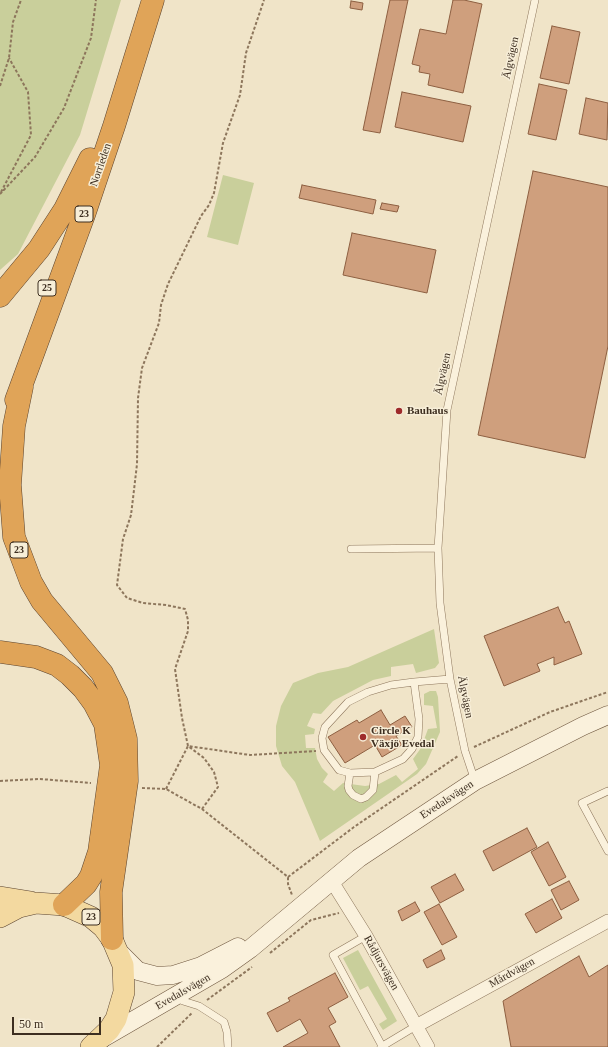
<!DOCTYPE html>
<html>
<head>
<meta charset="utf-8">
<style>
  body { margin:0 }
  #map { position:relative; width:608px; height:1047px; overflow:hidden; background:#f0e4c8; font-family:Georgia,serif }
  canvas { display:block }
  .scale { position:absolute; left:12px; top:1017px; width:89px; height:18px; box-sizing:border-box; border:2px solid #3d2e20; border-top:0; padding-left:5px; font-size:12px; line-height:14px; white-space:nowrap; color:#3d2e20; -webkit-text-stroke:3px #f7eed8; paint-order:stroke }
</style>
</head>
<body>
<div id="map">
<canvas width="608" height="1047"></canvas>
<div class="scale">50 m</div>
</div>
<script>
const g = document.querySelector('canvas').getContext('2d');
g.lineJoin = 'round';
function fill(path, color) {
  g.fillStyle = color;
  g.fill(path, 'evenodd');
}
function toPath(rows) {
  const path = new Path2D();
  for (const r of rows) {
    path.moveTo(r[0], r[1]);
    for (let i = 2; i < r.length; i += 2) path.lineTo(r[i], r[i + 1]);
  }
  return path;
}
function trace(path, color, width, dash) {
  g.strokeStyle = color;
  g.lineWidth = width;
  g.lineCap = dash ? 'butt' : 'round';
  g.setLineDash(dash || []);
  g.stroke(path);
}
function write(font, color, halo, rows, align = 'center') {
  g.font = font + ' Georgia,serif';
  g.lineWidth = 3;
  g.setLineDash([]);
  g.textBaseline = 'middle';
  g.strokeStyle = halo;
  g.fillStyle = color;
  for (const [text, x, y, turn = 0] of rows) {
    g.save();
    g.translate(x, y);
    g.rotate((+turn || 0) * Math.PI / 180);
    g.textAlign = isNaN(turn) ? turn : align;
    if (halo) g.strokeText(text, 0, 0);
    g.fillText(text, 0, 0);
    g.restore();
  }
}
fill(toPath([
  [0,0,121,0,80,135,18,254,0,270],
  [223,175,254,183,238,245,207,237],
  [434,629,439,663,435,668,416,673,413,664,391,667,391,676,373,680,333,701,321,714,313,713,307,726,315,729,314,734,305,735,306,748,315,748,317,759,322,768,328,774,323,782,334,791,343,783,365,786,379,784,396,775,402,782,418,769,413,759,421,748,428,729,437,728,433,706,424,705,424,694,430,691,436,691,438,697,440,732,426,764,417,774,320,841,295,782,282,766,276,746,276,726,281,706,293,683,318,673,348,667],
  [358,950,397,1021,383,1030,379,1024,387,1019,368,986,360,990,343,958]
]), '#c9cf9b');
const building = toPath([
  [390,0,408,0,380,133,363,130,390,0],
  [453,0,464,0,482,4,463,93,428,85,430,74,419,72,420,66,412,64,420,29,446,34,453,0],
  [351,1,363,3,362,10,350,8,351,1],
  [552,26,580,32,569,84,540,78,552,26],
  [539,84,567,90,556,140,528,134,539,84],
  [402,92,471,106,463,142,395,127,402,92],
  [586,98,608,103,607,140,579,134,586,98],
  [533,171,608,187,608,346,585,458,478,435,533,171],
  [302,185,376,200,373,214,299,198,302,185],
  [382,203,399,206,397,212,380,209,382,203],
  [352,233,436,250,427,293,343,275,352,233],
  [558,607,565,623,569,621,582,654,554,665,554,657,537,664,540,671,504,686,484,636,558,607],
  [381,710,390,725,405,716,412,727,396,736,402,745,382,757,375,745,345,763,328,737,357,720,359,723,381,710],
  [527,828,537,847,493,871,483,851,527,828],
  [548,842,566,877,549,886,531,852,548,842],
  [455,874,464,890,440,903,431,887,455,874],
  [569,881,579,900,561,910,551,890,569,881],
  [552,899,562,918,536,933,525,914,552,899],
  [415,902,420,911,402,921,398,911,415,902],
  [439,904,457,937,442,945,424,912,439,904],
  [441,950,445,959,427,968,423,960,441,950],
  [579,956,589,977,608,965,608,1047,511,1047,503,1001,579,956],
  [335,973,348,997,328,1008,336,1022,329,1026,340,1047,283,1047,308,1033,300,1019,277,1032,267,1013,290,1001,288,998,335,973]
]);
fill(building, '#cf9f7d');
trace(building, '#8d5f41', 1);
const lane = toPath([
  [351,549,438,548],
  [414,682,419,719,418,737,412,749,403,759,375,772,350,773,339,770,324,750,322,738,325,727,348,702,368,692,391,685,414,682,450,679],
  [350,773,348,786,349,790,353,795,361,799,366,797,373,790,375,772],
  [475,781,465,751,450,679,440,603,438,548,447,410,535,0],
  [608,791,582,803,608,851],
  [366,936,333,955,382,1046],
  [177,996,183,1001,199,1006,224,1022,227,1032,228,1047],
  [381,1047,416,1026]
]);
const street = toPath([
  [331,880,366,936,428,1047],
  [416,1026,608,921]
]);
const secondary = toPath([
  [118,951,138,971,157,976,173,975,201,966,238,947],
  [103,1038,222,969,250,949,359,858,475,781,583,726,608,715]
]);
const primary = toPath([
  [0,897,31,902],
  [0,917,19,907,36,903,64,905,91,917,103,927,112,939,123,965,124,992,116,1019,109,1030,91,1047]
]);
const highway = toPath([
  [0,296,39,249,65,209,90,159],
  [22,387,14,426,10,485,14,537,31,582,42,601,102,673,117,703,126,739,127,781,111,892,112,939],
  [16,400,84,215,114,126,153,0],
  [0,652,36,657,57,665,70,675,83,688,94,703,105,724,111,765,99,852,91,876,86,884,64,905]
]);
trace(lane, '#8d765c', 8);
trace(street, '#8d765c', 14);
trace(secondary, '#6f573f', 19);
trace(primary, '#5b4430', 22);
trace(highway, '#5b4430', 23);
trace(toPath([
  [0,86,9,58,13,22,21,0],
  [1,192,31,135,28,92,9,58],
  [0,194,35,157,64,108,91,38,96,0],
  [474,747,550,712,608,692],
  [0,781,40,779,91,783],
  [142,788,166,789,202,809,288,877,288,884,292,895],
  [166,789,188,746,250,755,316,751],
  [202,809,218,787,214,772,204,758,188,746,182,718,175,669,188,631,188,620,185,609,166,605,143,603,127,598,117,585,123,539,131,515,134,490,137,464,138,398,142,368,159,323,161,305,168,284,201,216,209,205,214,193,223,143,240,95,246,53,264,0],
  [288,877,354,827,458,756],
  [270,953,311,920,339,913],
  [207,1000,252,967],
  [157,1047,192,1013]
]), '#8d765c', 2, [3, 2]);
trace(lane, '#faf1dc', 7);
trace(street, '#faf1dc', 13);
trace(secondary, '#faf1dc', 18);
trace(primary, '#f3d9a0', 21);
trace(highway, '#e0a458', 22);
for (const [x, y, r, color] of [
  [399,411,4,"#9e2a2b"],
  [363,737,4,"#9e2a2b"]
]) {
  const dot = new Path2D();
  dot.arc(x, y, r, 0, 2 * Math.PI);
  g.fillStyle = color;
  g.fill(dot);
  trace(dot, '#f7eed8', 1.5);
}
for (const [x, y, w] of [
  [84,214,18],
  [47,288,18],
  [19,550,18],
  [91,917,18]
]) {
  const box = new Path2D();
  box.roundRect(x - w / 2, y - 8, w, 16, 3);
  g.fillStyle = '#f7eed8';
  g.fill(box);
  trace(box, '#3d2e20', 1);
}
write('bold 10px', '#3d2e20', null, [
  ["23",84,214],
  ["25",47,288],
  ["23",19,550],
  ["23",91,917]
]);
write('11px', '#3d2e20', '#f7eed8', [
  ["Älgvägen",511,58,-78],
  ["Norrleden",101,165,-71],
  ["Älgvägen",443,374,-78],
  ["Älgvägen",465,697,79],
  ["Evedalsvägen",447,800,-33],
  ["Rådjursvägen",381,963,61],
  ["Mårdvägen",512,973,-29],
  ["Evedalsvägen",183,992,-30]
]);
write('bold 11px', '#3d2e20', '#f7eed8', [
  ["Bauhaus",407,411],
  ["Circle K",371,731],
  ["Växjö Evedal",371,744]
], 'left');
</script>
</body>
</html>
